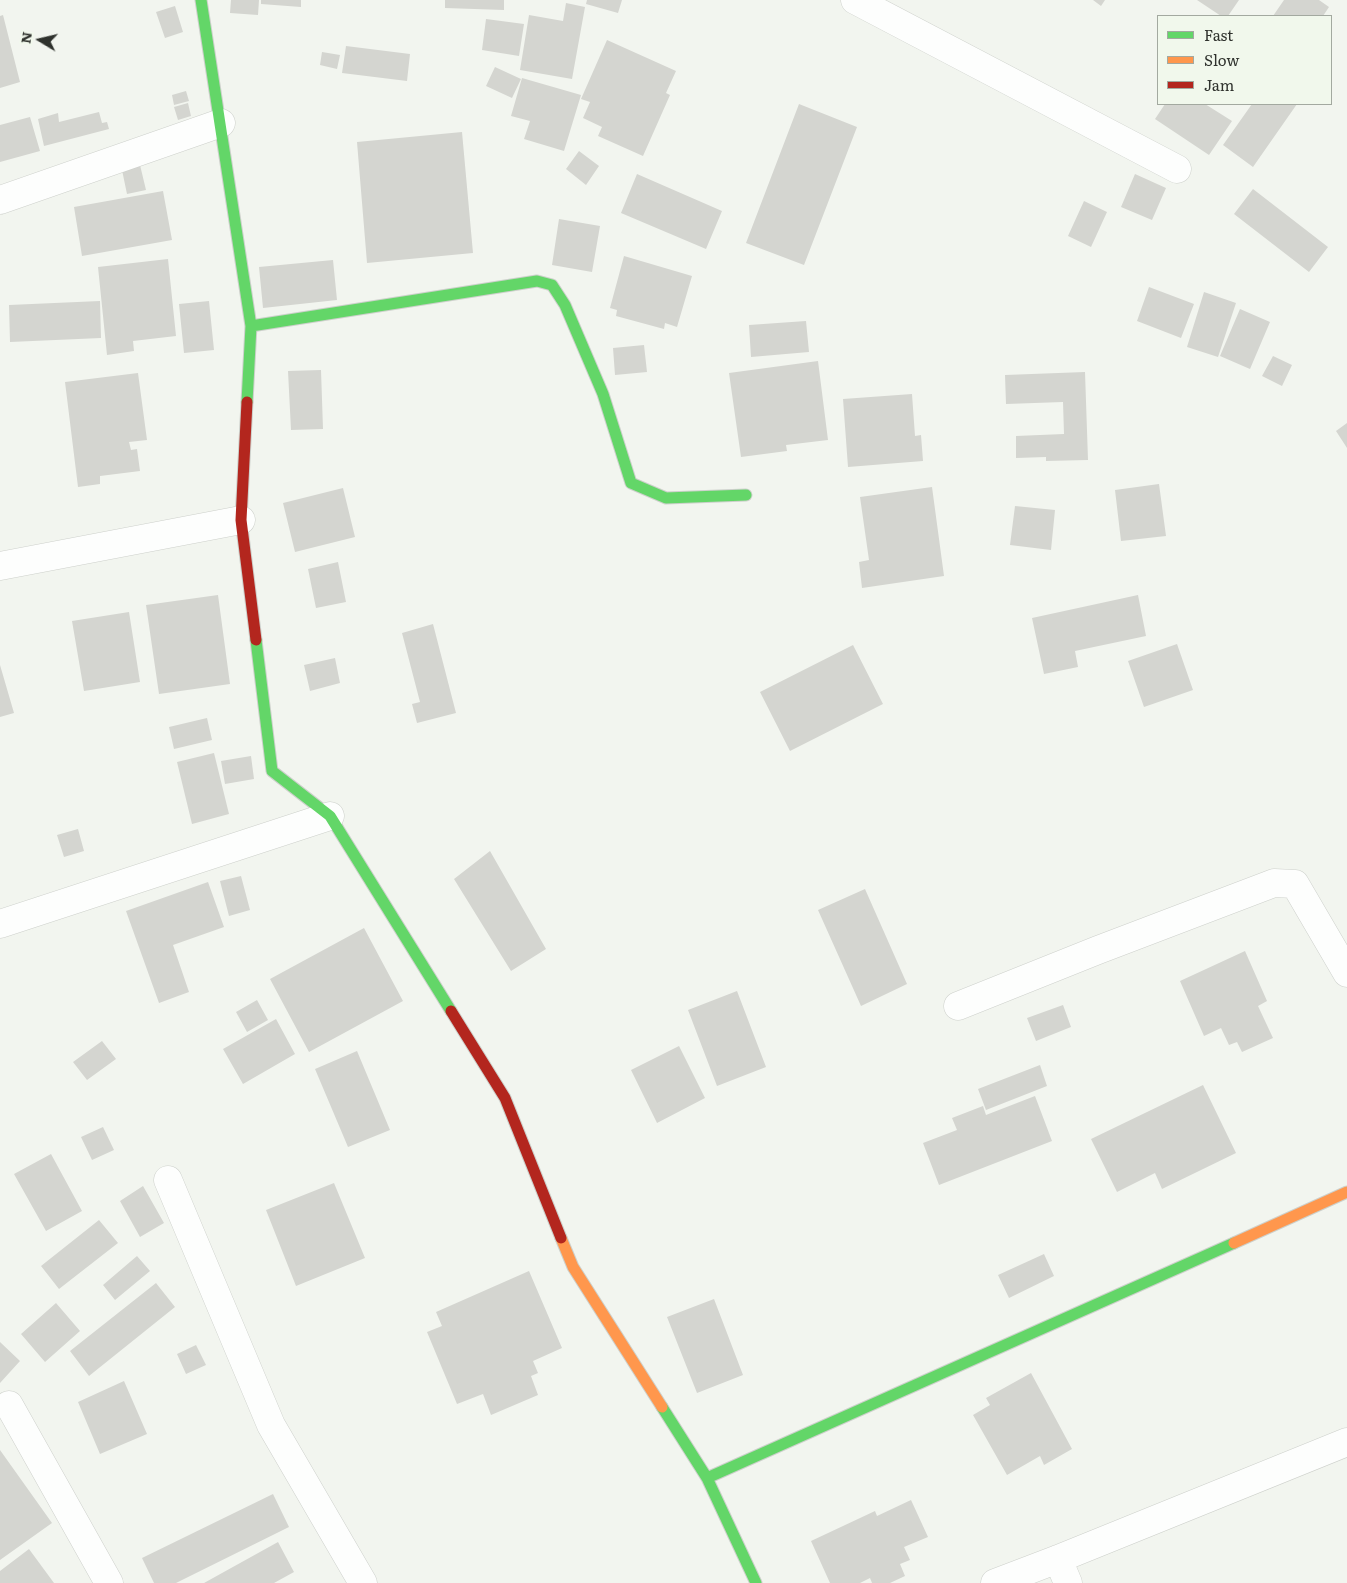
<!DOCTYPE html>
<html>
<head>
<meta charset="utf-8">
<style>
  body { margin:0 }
  #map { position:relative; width:1347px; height:1583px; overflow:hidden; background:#f2f5ef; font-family:Literata,serif }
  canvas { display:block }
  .legend { position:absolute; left:1157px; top:15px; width:175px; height:90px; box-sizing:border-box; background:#f1f8ec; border:1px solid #a3a9a0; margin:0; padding:6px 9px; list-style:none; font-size:15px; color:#2f322d }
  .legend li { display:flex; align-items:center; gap:10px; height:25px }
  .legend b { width:25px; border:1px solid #a3a9a0 }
  .north { position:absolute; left:15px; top:15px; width:50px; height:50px; -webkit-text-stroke:4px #f1f8ec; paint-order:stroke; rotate:279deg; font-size:14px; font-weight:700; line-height:20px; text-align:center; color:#2f322d }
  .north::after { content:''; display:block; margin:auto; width:18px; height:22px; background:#2f322d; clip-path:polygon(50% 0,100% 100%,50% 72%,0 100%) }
</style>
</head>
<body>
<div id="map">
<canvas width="1347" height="1583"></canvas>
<ul class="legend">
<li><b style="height:6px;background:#63d668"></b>Fast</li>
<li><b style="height:6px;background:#ff974d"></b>Slow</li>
<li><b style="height:6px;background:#b3261e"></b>Jam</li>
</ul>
<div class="north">N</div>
</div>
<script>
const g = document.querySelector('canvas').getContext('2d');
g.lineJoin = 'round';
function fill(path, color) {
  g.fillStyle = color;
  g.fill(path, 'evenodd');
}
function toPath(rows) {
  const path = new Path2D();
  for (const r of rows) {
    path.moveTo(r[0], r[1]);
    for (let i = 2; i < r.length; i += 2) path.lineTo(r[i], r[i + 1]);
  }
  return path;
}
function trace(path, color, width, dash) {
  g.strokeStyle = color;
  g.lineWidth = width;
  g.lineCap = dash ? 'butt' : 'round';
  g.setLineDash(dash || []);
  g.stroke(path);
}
fill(toPath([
  [231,0,259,0,258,15,230,13],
  [261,0,301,0,301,7,261,4],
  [445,0,504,0,504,10,445,8],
  [587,0,622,0,618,13,586,4],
  [1093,0,1105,0,1101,6],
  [1197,0,1239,0,1228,16,1221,16],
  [1284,0,1319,0,1329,7,1323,16,1273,16],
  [566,3,585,7,572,79,520,70,529,15,563,21],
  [175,6,183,32,165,38,156,12],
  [3,15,20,82,0,88,0,16],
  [486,19,524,24,519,56,482,50],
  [607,40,676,71,666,93,670,95,643,156,598,136,602,127,583,118,590,102,581,99],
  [346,46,410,54,407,81,342,73],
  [322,52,340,55,337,69,320,65],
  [495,67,521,79,512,98,486,86],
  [522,78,581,95,564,151,524,139,530,121,511,116],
  [186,91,189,101,174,105,172,95],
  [188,103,191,116,178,120,174,107],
  [799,104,857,127,804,265,746,243],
  [1165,104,1205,104,1232,121,1209,155,1155,119],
  [1252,104,1297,104,1253,167,1223,145],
  [99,112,102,123,107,122,109,129,44,146,38,119,58,113,59,122],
  [30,117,40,151,0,162,0,125],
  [462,132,473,253,367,263,357,142],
  [579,151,599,166,586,185,566,169],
  [140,165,146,190,127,194,122,170],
  [637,174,722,211,706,249,621,213],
  [1135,174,1166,188,1152,220,1121,207],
  [1253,189,1328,247,1309,272,1234,214],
  [163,191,172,240,82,256,74,207],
  [1084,201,1107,212,1091,247,1068,236],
  [559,219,600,226,592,272,552,265],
  [624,256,692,276,677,327,665,323,664,329,616,316,617,310,610,308],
  [168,259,176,336,133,341,134,351,107,355,98,267],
  [333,260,337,300,263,308,259,267],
  [1149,287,1194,304,1181,338,1137,321],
  [1204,292,1236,303,1218,357,1187,347],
  [100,301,101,338,10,342,9,305],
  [209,301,214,350,184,353,179,304],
  [1240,309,1270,322,1250,369,1220,356],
  [806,321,809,352,751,357,749,325],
  [644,345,647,372,615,375,613,348],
  [1273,356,1292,365,1282,386,1262,376],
  [818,361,828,440,786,445,787,451,741,457,729,373],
  [321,370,323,429,291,430,288,371],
  [1085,372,1088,460,1046,461,1046,457,1016,458,1016,436,1064,434,1063,402,1006,404,1005,375],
  [138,373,147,440,129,442,131,450,137,449,140,471,100,476,100,484,78,487,65,382],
  [912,394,915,436,921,435,923,461,848,467,843,399],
  [1347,423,1347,448,1336,431],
  [1159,484,1166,536,1121,541,1115,490],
  [932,487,944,576,862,588,859,562,869,560,860,497],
  [343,488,355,537,295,552,283,503],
  [1015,506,1055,510,1051,550,1010,545],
  [338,562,346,602,316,608,308,569],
  [218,595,230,684,159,694,146,605],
  [1138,595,1146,636,1075,651,1078,667,1044,674,1032,618],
  [129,612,140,682,84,691,72,621],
  [433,624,456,713,417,723,412,704,420,702,402,633],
  [1177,644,1193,690,1144,707,1128,661],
  [853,645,883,704,790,751,760,692],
  [335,658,340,683,310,691,304,665],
  [0,665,14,713,0,717],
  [207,718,212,740,174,749,169,727],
  [214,753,229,814,192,824,177,762],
  [251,756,254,779,225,784,221,761],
  [78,829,84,851,64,857,57,835],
  [490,851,546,949,511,971,454,879],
  [241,876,250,910,229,916,220,881],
  [208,882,224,927,173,945,189,992,159,1003,126,911],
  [865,889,907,984,861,1006,818,910],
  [364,928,403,1001,309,1052,270,979],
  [1245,951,1267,1001,1258,1006,1273,1038,1242,1052,1237,1042,1229,1045,1221,1028,1204,1036,1180,981],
  [737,991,766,1067,717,1086,688,1010],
  [257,1000,268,1020,247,1032,236,1012],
  [1063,1005,1071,1027,1036,1041,1027,1018],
  [276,1019,295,1054,243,1084,223,1049],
  [102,1041,116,1059,87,1080,73,1062],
  [679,1046,705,1098,657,1123,631,1070],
  [357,1051,390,1130,348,1147,315,1069],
  [1040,1065,1047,1086,986,1110,978,1089],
  [1203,1085,1236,1153,1162,1189,1155,1173,1117,1192,1091,1139],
  [1035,1096,1052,1141,939,1185,923,1143,957,1130,952,1118,983,1106,986,1115],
  [103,1127,114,1150,92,1160,81,1137],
  [51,1154,82,1211,46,1231,14,1174],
  [334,1183,365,1258,296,1286,266,1210],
  [143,1186,164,1223,140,1237,120,1201],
  [99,1220,118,1243,59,1289,41,1266],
  [1044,1254,1054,1276,1009,1298,998,1275],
  [137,1256,150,1271,115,1300,103,1285],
  [529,1271,562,1348,533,1361,538,1373,531,1376,538,1395,491,1415,483,1394,457,1404,427,1332,442,1326,436,1312],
  [156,1283,175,1307,89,1376,70,1351],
  [714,1299,743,1375,697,1393,667,1317],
  [56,1303,80,1331,45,1362,21,1334],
  [0,1342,20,1361,0,1383],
  [196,1345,206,1365,186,1374,177,1354],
  [1031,1373,1072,1449,1044,1465,1040,1456,1007,1475,973,1415,990,1405,986,1398],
  [124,1381,147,1434,100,1454,78,1402],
  [0,1450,52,1523,0,1560],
  [273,1494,289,1527,176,1583,154,1583,142,1558],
  [911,1500,928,1537,904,1547,910,1560,900,1564,905,1576,890,1583,872,1583,870,1578,860,1583,830,1583,811,1541,875,1511,877,1516],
  [278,1542,294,1572,274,1583,204,1583],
  [29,1549,54,1583,0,1583,0,1571]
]), '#d4d5d0');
const street = toPath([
  [855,0,1177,169],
  [0,200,221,123],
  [0,566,241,520],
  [0,924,330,816],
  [958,1006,1098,950,1274,883,1295,884,1347,973],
  [168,1180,271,1425,363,1583],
  [9,1405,109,1583],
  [1058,1559,1068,1583],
  [995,1583,1058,1559,1347,1442]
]);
const fast = toPath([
  [201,0,251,326,247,402],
  [251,326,537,281,552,285,565,305,603,394,631,483,666,498,746,495],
  [256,640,272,771,330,816,451,1011],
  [662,1407,707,1478],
  [756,1583,707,1478,1234,1243]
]);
const slow = toPath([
  [561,1238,573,1267,662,1407],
  [1234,1243,1347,1192]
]);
const jam = toPath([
  [247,402,241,520,256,640],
  [451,1011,505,1098,561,1238]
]);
trace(street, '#cdd0cb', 29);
trace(fast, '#cdd0cb', 13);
trace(slow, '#cdd0cb', 13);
trace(jam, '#cdd0cb', 13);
trace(street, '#fdfefd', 28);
trace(fast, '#63d668', 11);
trace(slow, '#ff974d', 11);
trace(jam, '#b3261e', 11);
</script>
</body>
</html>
